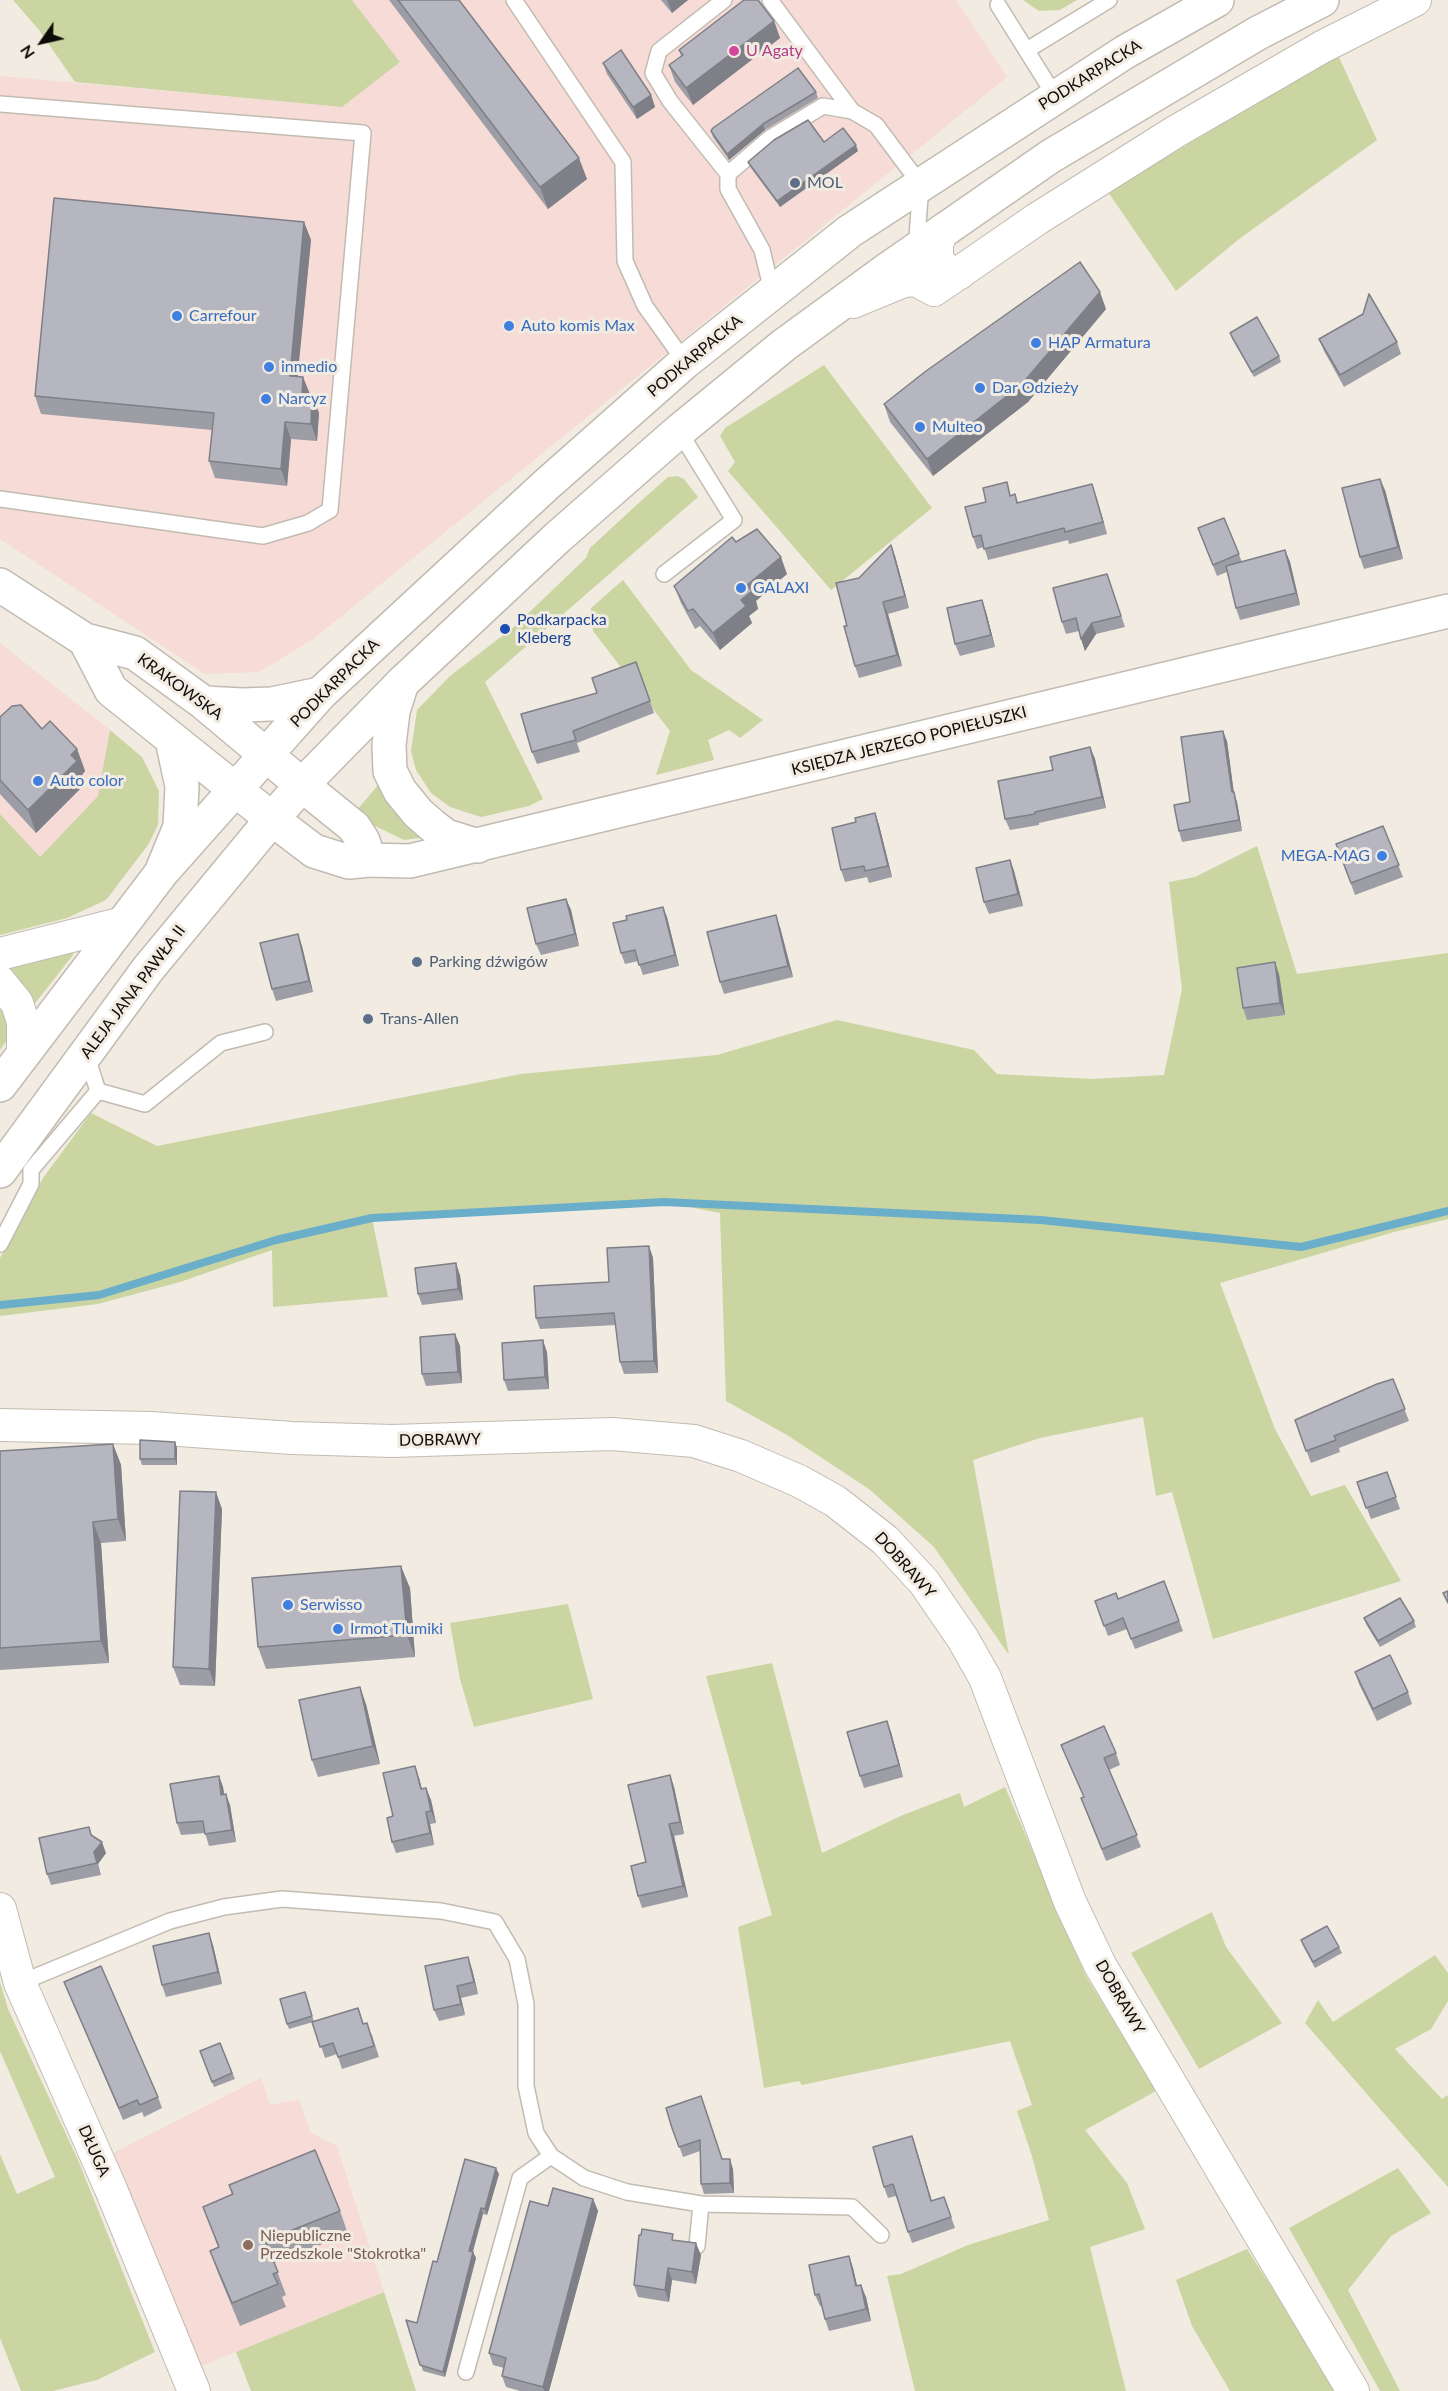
<!DOCTYPE html>
<html>
<head>
<meta charset="utf-8">
<style>
  body { margin:0 }
  #map { position:relative; width:1448px; height:2391px; overflow:hidden; background:#f2ebe1; font-family:Lato,sans-serif }
  canvas { display:block }
  .north { position:absolute; left:12px; top:12px; width:60px; height:60px; -webkit-text-stroke:4px #f2ebe1; paint-order:stroke; rotate:236deg; font-size:16px; font-weight:700; line-height:24px; text-align:center; color:#0e0c09 }
  .north::after { content:''; display:block; margin:auto; width:21px; height:27px; background:#0e0c09; clip-path:polygon(50% 0,100% 100%,50% 72%,0 100%) }
</style>
</head>
<body>
<div id="map">
<canvas width="1448" height="2391"></canvas>
<div class="north">N</div>
</div>
<script>
const g = document.querySelector('canvas').getContext('2d');
g.lineJoin = 'round';
function fill(path, color) {
  g.fillStyle = color;
  g.fill(path, 'evenodd');
}
function toPath(rows) {
  const path = new Path2D();
  for (const r of rows) {
    path.moveTo(r[0], r[1]);
    for (let i = 2; i < r.length; i += 2) path.lineTo(r[i], r[i + 1]);
  }
  return path;
}
function trace(path, color, width, dash) {
  g.strokeStyle = color;
  g.lineWidth = width;
  g.lineCap = dash ? 'butt' : 'round';
  g.setLineDash(dash || []);
  g.stroke(path);
}
function write(font, color, halo, rows, align = 'center') {
  g.font = font + ' Lato,sans-serif';
  g.lineWidth = 6;
  g.setLineDash([]);
  g.textBaseline = 'middle';
  g.strokeStyle = halo;
  g.fillStyle = color;
  for (const [text, x, y, turn = 0] of rows) {
    g.save();
    g.translate(x, y);
    g.rotate((+turn || 0) * Math.PI / 180);
    g.textAlign = isNaN(turn) ? turn : align;
    if (halo) g.strokeText(text, 0, 0);
    g.fillText(text, 0, 0);
    g.restore();
  }
}
fill(toPath([
  [352,0,956,0,1007,77,312,640,259,672,205,674,0,539,0,76,342,107,400,62],
  [0,643,110,730,98,796,40,857,0,814],
  [261,2078,270,2105,299,2100,311,2133,337,2146,384,2292,199,2367,109,2155]
]), '#f6dbd6');
fill(toPath([
  [13,0,352,0,400,62,342,107,75,82,39,30],
  [1023,0,1077,0,1060,10,1039,11],
  [1338,55,1377,140,1239,239,1176,291,1106,189,1170,155],
  [824,365,932,508,831,590,728,471,735,462,720,436,725,428],
  [677,476,684,479,698,497,485,682,543,799,529,806,481,817,450,807,431,793,416,770,411,751,417,710,450,676,515,626,586,558,590,548,642,500,668,477],
  [623,580,691,670,763,720,740,738,729,730,708,740,714,760,656,775,670,731,593,631,591,608],
  [110,730,142,757,159,791,158,825,148,845,106,900,67,918,0,935,0,814,40,857,98,796],
  [384,778,418,827,419,838,404,840,373,825,357,810],
  [1257,846,1297,974,1448,953,1448,1219,1394,1232,1220,1283,1275,1429,1311,1496,1345,1485,1401,1581,1213,1639,1172,1492,1156,1496,1143,1417,1040,1438,973,1460,1009,1655,934,1547,869,1489,787,1435,726,1401,720,1213,664,1202,372,1218,388,1297,273,1307,272,1250,180,1282,98,1304,0,1316,0,1258,43,1178,91,1113,157,1146,521,1074,717,1055,837,1020,974,1050,997,1074,1092,1079,1164,1075,1182,989,1169,882,1195,877],
  [73,950,73,955,33,1006,0,966],
  [0,998,6,1007,10,1036,0,1050],
  [568,1604,593,1699,474,1727,460,1679,450,1623],
  [772,1663,822,1853,903,1815,960,1793,964,1807,1005,1787,1086,1976,1156,2091,1085,2130,1127,2183,1145,2229,1090,2247,1126,2391,915,2391,887,2276,901,2274,968,2245,1049,2220,1032,2156,1017,2111,1032,2105,1010,2041,802,2085,799,2081,764,2088,738,1927,772,1915,706,1676],
  [1212,1912,1226,1947,1282,2023,1199,2069,1131,1953],
  [1435,1955,1448,1973,1448,2001,1431,2029,1395,2049,1442,2099,1448,2095,1448,2187,1305,2023,1318,2000,1333,2022],
  [0,1982,8,2009,78,2160,155,2352,97,2380,53,2391,21,2391,0,2338,0,2154,17,2194,55,2177,0,2051],
  [1398,2168,1431,2213,1391,2236,1348,2290,1400,2391,1380,2391,1289,2228],
  [1247,2249,1281,2302,1334,2391,1230,2391,1192,2326,1176,2280],
  [384,2292,416,2391,251,2391,236,2352]
]), '#cad5a2');
trace(toPath([
  [0,1305,99,1295,276,1240,372,1218,664,1202,1041,1220,1301,1247,1448,1211]
]), '#6aaeca', 8);
const service = toPath([
  [514,0,623,162,625,261,645,306,685,362],
  [724,0,659,51,653,73,670,101,728,174],
  [770,0,852,111],
  [998,5,1055,96],
  [1027,50,1109,0],
  [0,104,363,133,330,510,308,523,263,536,0,499],
  [772,291,762,250,728,189,728,174,770,138,823,106,852,111,876,125,921,185,916,249],
  [664,574,734,520,679,431],
  [86,1054,98,1091],
  [0,1244,31,1184,31,1170,98,1091,145,1104,221,1043,265,1032],
  [20,1983,170,1921,224,1907,282,1899,441,1911,495,1922,517,1959,526,2004,526,2086,536,2133,551,2156,584,2178,627,2192,701,2204,852,2207,881,2235],
  [697,2246,701,2204],
  [466,2372,520,2178,551,2156]
]);
const minor = toPath([
  [942,231,937,244,937,261,950,273,960,273],
  [853,302,904,281,916,280,934,290,1037,219,1175,132,1322,47,1415,0],
  [0,954,123,923],
  [0,982,17,1003,23,1022,23,1053],
  [0,1425,151,1428,292,1438,392,1441,612,1434,694,1441,741,1456,799,1481,835,1501,885,1540,924,1582,963,1639,985,1678,1070,1902,1100,1965,1353,2391],
  [0,1909,20,1983,110,2187,194,2391]
]);
const tertiary = toPath([
  [402,683,393,711,389,745,390,771,400,791,418,813,433,826,446,836,478,846],
  [302,785,354,827,363,841,369,860],
  [272,819,314,851,349,862,369,860,410,861,1448,611]
]);
const secondary = toPath([
  [0,585,85,640,135,653,204,703,302,785],
  [85,640,111,690,272,819],
  [204,703,242,705,272,704,320,694],
  [163,868,180,827,182,786,172,740]
]);
const primary = toPath([
  [0,1085,162,872,320,694,546,485,685,362,850,231,1125,52,1217,0],
  [0,1171,148,969,272,819,302,785,402,683,558,537,679,431,784,345,888,269,1051,156,1258,33,1322,0]
]);
trace(service, '#c2bbb1', 18);
trace(minor, '#c2bbb1', 34);
trace(tertiary, '#c2bbb1', 36);
trace(secondary, '#c2bbb1', 36);
trace(primary, '#c2bbb1', 36);
trace(service, '#fff', 15);
trace(minor, '#fff', 32);
trace(tertiary, '#fff', 33);
trace(secondary, '#fff', 33);
trace(primary, '#fff', 33);
fill(toPath([
  [389,0,459,0,587,179,548,209],
  [661,0,688,0,672,13],
  [774,21,780,38,693,105,675,82,669,65,681,56,679,50],
  [603,63,651,95,655,107,637,119,607,74],
  [816,92,818,98,765,130,729,160,713,137,711,131],
  [858,151,780,207,751,168,748,162],
  [304,222,311,240,297,377,310,394,319,413,317,441,291,439,287,486,215,478,209,461,212,430,41,414,35,396],
  [1106,309,1028,402,933,476,890,422,884,404],
  [1230,333,1279,356,1281,362,1254,377,1232,339],
  [1319,339,1397,342,1401,354,1344,387,1324,351],
  [1385,490,1403,559,1364,569,1360,557],
  [1015,494,1018,503,1096,496,1107,534,1069,544,1068,540,988,560,984,547,977,549,973,537,986,502],
  [1224,518,1242,562,1285,550,1290,562,1300,605,1240,620,1236,608,1227,572,1217,576,1198,528],
  [736,542,787,574,756,601,758,609,749,616,752,623,720,650,700,626,695,629,681,603,674,586],
  [891,545,895,556,909,608,888,614,902,666,859,678,855,666,847,626,859,578],
  [1111,586,1125,627,1096,634,1085,651,1079,631,1066,634,1062,622],
  [986,612,995,647,960,656,955,644],
  [636,662,654,713,577,743,580,752,537,764,532,752,597,693],
  [0,717,42,729,77,749,85,771,82,775,85,784,36,833,0,794],
  [1227,741,1234,794,1237,802,1242,831,1182,842,1179,831,1190,802],
  [1090,747,1095,759,1106,808,1039,823,1039,825,1010,830,1005,819],
  [875,813,879,825,892,877,869,883,867,877,845,882,841,870,856,822],
  [1383,826,1403,877,1355,895,1336,844],
  [1010,860,1014,871,1023,906,989,914,984,902],
  [566,899,571,910,579,946,541,955,536,944],
  [667,917,679,966,643,975,638,961,625,964,621,953],
  [780,927,793,977,724,994,720,982],
  [302,946,313,992,276,1001,272,989],
  [1279,974,1285,1015,1247,1020,1243,1008],
  [649,1246,653,1258,658,1373,624,1374,620,1362,616,1325,540,1329,536,1318,609,1282],
  [460,1275,463,1300,422,1305,418,1294],
  [455,1334,460,1346,462,1383,426,1386,422,1374],
  [547,1352,549,1389,508,1391,504,1380],
  [1393,1379,1409,1421,1339,1448,1340,1452,1311,1463,1295,1420],
  [175,1442,177,1448,177,1465,142,1465,140,1459],
  [113,1444,121,1465,126,1541,101,1543,109,1663,0,1670,0,1451],
  [1387,1472,1400,1509,1371,1519,1357,1482],
  [222,1509,215,1686,180,1685,173,1667],
  [1164,1581,1183,1631,1135,1649,1127,1629,1108,1636,1095,1601,1118,1599],
  [410,1588,415,1657,266,1669,258,1647],
  [1364,1618,1414,1621,1416,1627,1380,1647,1366,1624],
  [1355,1672,1408,1692,1412,1704,1377,1721,1359,1684],
  [366,1704,380,1764,318,1777,312,1760],
  [891,1732,903,1777,864,1788,860,1776],
  [1061,1745,1116,1753,1120,1765,1109,1770,1141,1847,1106,1861,1081,1798,1084,1797],
  [670,1775,674,1787,684,1834,674,1836,688,1897,642,1908,638,1896,646,1862],
  [219,1776,223,1787,224,1794,230,1805,236,1842,209,1846,205,1833,181,1835,177,1823],
  [419,1778,422,1789,426,1788,431,1800,436,1823,430,1824,434,1845,396,1853,392,1842,393,1816],
  [89,1827,92,1836,106,1853,98,1864,101,1875,51,1885,47,1874],
  [1301,1940,1339,1947,1342,1953,1315,1968,1303,1946],
  [213,1945,222,1984,166,1997,162,1985],
  [472,1969,478,1994,461,1998,465,2015,439,2021,434,2010],
  [64,1982,158,2097,162,2108,144,2117,142,2112,123,2120],
  [305,1992,314,2022,364,2024,372,2035,379,2057,342,2069,337,2054,325,2058,313,2022,289,2029,287,2024],
  [220,2043,235,2079,214,2087,200,2051],
  [666,2108,733,2169,734,2193,704,2194,701,2184,700,2151,683,2157],
  [916,2148,932,2201,944,2197,955,2228,912,2243,896,2196,888,2198,884,2187],
  [499,2174,487,2215,483,2214,473,2252,476,2258,445,2377,423,2371,406,2320,417,2323,437,2262],
  [229,2185,340,2211,348,2234,274,2263,286,2295,282,2297,286,2307,240,2326,218,2273,210,2251,218,2247,203,2207,232,2195],
  [593,2199,598,2211,549,2391,520,2391,506,2387,502,2376,504,2368,493,2365,489,2353,548,2206],
  [675,2240,701,2255,696,2284,672,2280,669,2302,638,2297,634,2285],
  [849,2256,853,2268,857,2286,866,2297,871,2321,829,2331,825,2319,822,2306,820,2306,815,2295]
]), '#9d9da6');
fill(toPath([
  [667,0,688,0,672,13],
  [774,21,780,38,693,105,686,88],
  [651,95,655,107,637,119,633,107],
  [763,124,765,130,729,160,727,154],
  [856,145,858,151,780,207,777,201],
  [579,158,587,179,548,209,540,187],
  [304,222,311,240,296,393,290,376],
  [1100,292,1106,309,1028,402,933,476,927,459],
  [303,377,310,394,308,412,302,395],
  [312,395,319,413,317,441,311,424],
  [285,422,291,439,287,486,281,469],
  [1380,479,1385,490,1403,559,1398,547],
  [1092,484,1096,496,1107,534,1103,522],
  [891,545,895,556,909,608,905,596],
  [1285,550,1290,562,1300,605,1296,593],
  [781,557,787,574,756,601,758,609,749,616,752,623,720,650,713,633,741,600,747,585],
  [982,600,986,612,995,647,991,635],
  [883,602,888,614,902,666,897,655],
  [1092,623,1096,634,1085,651,1081,639],
  [1223,731,1227,741,1234,794,1237,802,1242,831,1239,820,1232,792],
  [1090,747,1095,759,1106,808,1102,797],
  [77,749,85,771,82,775,85,784,36,833,28,810,71,755],
  [875,813,879,825,892,877,888,866],
  [1010,860,1014,871,1023,906,1018,894],
  [566,899,571,910,579,946,575,934],
  [663,907,667,917,679,966,675,955],
  [776,915,780,927,793,977,788,966],
  [298,934,302,946,313,992,309,981],
  [1275,962,1279,974,1285,1015,1280,1003],
  [649,1246,653,1258,658,1373,654,1361],
  [456,1263,460,1275,463,1300,458,1289],
  [455,1334,460,1346,462,1383,458,1372],
  [543,1340,547,1352,549,1389,545,1377],
  [175,1442,177,1448,177,1465,175,1459],
  [113,1444,121,1465,126,1541,118,1519],
  [216,1492,222,1509,215,1686,209,1669],
  [93,1522,101,1543,109,1663,101,1641],
  [401,1566,410,1588,415,1657,407,1635],
  [360,1687,366,1704,380,1764,373,1746],
  [887,1721,891,1732,903,1777,899,1765],
  [415,1766,419,1778,425,1801,421,1789],
  [670,1775,674,1787,684,1834,680,1822],
  [219,1776,223,1787,226,1806,221,1795],
  [426,1788,431,1800,436,1823,431,1811],
  [226,1794,230,1805,236,1842,232,1830],
  [426,1812,430,1824,434,1845,430,1833],
  [669,1824,674,1836,688,1897,683,1886],
  [102,1842,106,1853,98,1864,101,1875,94,1852],
  [209,1933,213,1945,222,1984,218,1972],
  [468,1957,472,1969,478,1994,474,1982],
  [457,1986,461,1998,465,2015,461,2004],
  [912,2136,916,2148,935,2213,931,2201],
  [730,2159,733,2169,734,2193,730,2183],
  [496,2168,499,2174,487,2215,485,2209],
  [593,2199,598,2211,549,2391,544,2391,543,2387],
  [481,2208,483,2214,471,2257,469,2251],
  [696,2243,701,2255,696,2284,692,2272],
  [473,2252,476,2258,445,2377,443,2372],
  [849,2256,853,2268,860,2298,856,2286],
  [668,2268,672,2280,669,2302,665,2290],
  [861,2285,866,2297,871,2321,866,2309]
]), '#7f7f87');
const building = toPath([
  [398,0,459,0,579,158,540,187,398,0],
  [744,0,758,0,774,21,686,88,669,65,683,55,679,50,744,0],
  [621,50,651,95,633,107,603,63,621,50],
  [798,68,816,92,763,124,727,154,711,131,713,128,798,68],
  [808,120,824,142,843,128,856,145,777,201,748,162,774,140,808,120],
  [54,198,304,222,290,376,303,377,302,395,312,395,311,424,285,422,281,469,209,461,214,413,35,396,54,198],
  [1080,262,1100,292,1022,384,927,459,884,404,926,371,1080,262],
  [1369,294,1397,342,1340,375,1319,339,1363,314,1369,294],
  [1257,317,1279,356,1252,372,1230,333,1257,317],
  [1380,479,1398,547,1360,557,1342,488,1380,479],
  [1007,482,1010,496,1015,494,1017,503,1092,484,1103,522,1065,532,1064,528,984,549,981,535,973,537,965,507,986,502,983,488,1007,482],
  [1224,518,1239,554,1213,565,1198,528,1224,518],
  [757,529,781,557,747,585,752,591,741,600,746,606,713,633,693,609,688,611,674,586,732,537,736,542,757,529],
  [891,545,905,596,883,602,897,655,855,666,844,626,847,626,836,583,859,578,891,545],
  [1285,550,1296,593,1236,608,1226,566,1285,550],
  [1107,574,1121,616,1092,623,1081,639,1076,618,1062,622,1053,588,1107,574],
  [982,600,991,635,955,644,947,608,982,600],
  [636,662,650,701,573,731,576,740,532,752,521,714,597,693,592,678,636,662],
  [21,705,42,729,50,721,77,749,71,755,77,761,28,810,0,780,0,717,12,706,21,705],
  [1223,731,1232,792,1234,792,1239,820,1179,831,1174,805,1190,802,1181,737,1223,731],
  [1090,747,1102,797,1035,812,1035,814,1005,819,998,781,1053,770,1050,757,1090,747],
  [875,813,888,866,865,871,864,866,841,870,832,828,856,822,855,818,875,813],
  [1383,826,1399,865,1351,883,1336,844,1383,826],
  [1010,860,1018,894,984,902,976,868,1010,860],
  [566,899,575,934,536,944,527,908,566,899],
  [663,907,675,955,639,965,635,950,621,953,613,923,627,920,626,916,663,907],
  [776,915,788,966,720,982,707,932,776,915],
  [298,934,309,981,272,989,260,943,298,934],
  [1275,962,1280,1003,1243,1008,1237,968,1275,962],
  [649,1246,654,1361,620,1362,614,1313,536,1318,534,1286,609,1282,607,1248,649,1246],
  [456,1263,458,1289,418,1294,415,1268,456,1263],
  [455,1334,458,1372,422,1374,420,1337,455,1334],
  [543,1340,545,1377,504,1380,502,1343,543,1340],
  [1393,1379,1405,1409,1334,1436,1336,1440,1306,1451,1295,1420,1377,1384,1393,1379],
  [140,1440,175,1442,175,1459,140,1459,140,1440],
  [113,1444,118,1519,93,1522,101,1641,0,1648,0,1451,113,1444],
  [1387,1472,1396,1497,1366,1508,1357,1482,1387,1472],
  [180,1491,216,1492,209,1669,173,1667,180,1491],
  [401,1566,407,1635,258,1647,252,1578,401,1566],
  [1164,1581,1179,1621,1131,1639,1123,1618,1104,1626,1095,1601,1116,1593,1118,1599,1164,1581],
  [1448,1591,1448,1603,1443,1593,1448,1591],
  [1400,1598,1414,1621,1378,1641,1364,1618,1400,1598],
  [1390,1655,1408,1692,1373,1709,1355,1672,1390,1655],
  [360,1687,373,1746,312,1760,299,1700,360,1687],
  [887,1721,899,1765,860,1776,847,1732,887,1721],
  [1104,1726,1116,1753,1104,1758,1137,1835,1102,1849,1081,1798,1084,1797,1061,1745,1104,1726],
  [415,1766,421,1789,426,1788,431,1811,426,1812,430,1833,392,1842,387,1818,393,1816,383,1773,415,1766],
  [670,1775,680,1822,669,1824,683,1886,638,1896,631,1866,646,1862,628,1785,670,1775],
  [219,1776,221,1795,226,1794,232,1830,205,1834,203,1821,177,1823,170,1784,219,1776],
  [89,1827,91,1835,102,1842,94,1852,97,1863,47,1874,39,1838,89,1827],
  [1327,1926,1339,1947,1313,1962,1301,1940,1327,1926],
  [209,1933,218,1972,162,1985,153,1946,209,1933],
  [468,1957,474,1982,457,1986,461,2004,434,2010,425,1966,468,1957],
  [101,1966,158,2097,140,2105,137,2100,119,2108,64,1982,101,1966],
  [305,1992,312,2016,287,2024,280,1999,305,1992],
  [358,2008,363,2024,367,2023,374,2046,338,2057,333,2043,320,2047,312,2022,358,2008],
  [220,2043,232,2073,212,2082,200,2051,220,2043],
  [701,2096,722,2159,730,2159,730,2183,701,2184,700,2140,679,2147,672,2128,666,2108,701,2096],
  [912,2136,931,2201,944,2197,951,2217,908,2232,893,2184,884,2187,873,2147,912,2136],
  [315,2150,340,2211,265,2241,278,2272,273,2274,278,2284,232,2303,210,2251,219,2247,203,2207,233,2194,229,2185,315,2150],
  [465,2159,496,2168,485,2209,481,2208,469,2251,473,2252,443,2372,420,2365,406,2320,417,2323,433,2261,437,2262,465,2159],
  [553,2188,593,2199,543,2387,502,2376,506,2358,489,2353,530,2201,548,2206,553,2188],
  [642,2229,673,2234,672,2240,696,2243,692,2272,668,2268,665,2290,634,2285,639,2235,641,2235,642,2229],
  [849,2256,856,2286,861,2285,866,2309,825,2319,819,2294,815,2295,809,2265,849,2256]
]);
fill(building, '#b6b6c1');
trace(building, '#7f7f87', 1.5);
for (const [x, y, r, color] of [
  [734,51,6,"#d1479c"],
  [795,183,6,"#5c6f8a"],
  [177,316,6,"#3f7fe0"],
  [509,326,6,"#3f7fe0"],
  [1036,343,6,"#3f7fe0"],
  [269,367,6,"#3f7fe0"],
  [980,388,6,"#3f7fe0"],
  [266,399,6,"#3f7fe0"],
  [920,427,6,"#3f7fe0"],
  [741,588,6,"#3f7fe0"],
  [505,629,6,"#1a4fb4"],
  [38,781,6,"#3f7fe0"],
  [1382,856,6,"#3f7fe0"],
  [417,962,6,"#5c6f8a"],
  [368,1019,6,"#5c6f8a"],
  [288,1605,6,"#3f7fe0"],
  [338,1629,6,"#3f7fe0"],
  [248,2245,6,"#8d6e63"]
]) {
  const dot = new Path2D();
  dot.arc(x, y, r, 0, 2 * Math.PI);
  g.fillStyle = color;
  g.fill(dot);
  trace(dot, '#f2ebe1', 2);
}
write('16px', '#b23c85', '#f2ebe1', [
  ["U Agaty",746,51]
], 'left');
write('16px', '#0e0c09', '#f2ebe1', [
  ["PODKARPACKA",1090,75,-32],
  ["PODKARPACKA",695,356,-40],
  ["PODKARPACKA",335,683,-45],
  ["KRAKOWSKA",180,687,36],
  ["KSIĘDZA JERZEGO POPIEŁUSZKI",909,741,-14],
  ["ALEJA JANA PAWŁA II",133,992,-53],
  ["DOBRAWY",440,1440,-1],
  ["DOBRAWY",905,1565,48],
  ["DOBRAWY",1120,1997,60],
  ["DŁUGA",94,2151,66]
]);
write('16px', '#4e5e75', '#f2ebe1', [
  ["MOL",807,183],
  ["Parking dźwigów",429,962],
  ["Trans-Allen",380,1019]
], 'left');
write('16px', '#366cbe', '#f2ebe1', [
  ["Carrefour",189,316],
  ["Auto komis Max",521,326],
  ["HAP Armatura",1048,343],
  ["inmedio",281,367],
  ["Dar Odzieży",992,388],
  ["Narcyz",278,399],
  ["Multeo",932,427],
  ["GALAXI",753,588],
  ["Auto color",50,781],
  ["MEGA-MAG",1370,856,"right"],
  ["Serwisso",300,1605],
  ["Irmot Tlumiki",350,1629]
], 'left');
write('16px', '#164399', '#f2ebe1', [
  ["Podkarpacka",517,620],
  ["Kleberg",517,638]
], 'left');
write('16px', '#785e54', '#f2ebe1', [
  ["Niepubliczne",260,2236],
  ["Przedszkole \"Stokrotka\"",260,2254]
], 'left');
</script>
</body>
</html>
